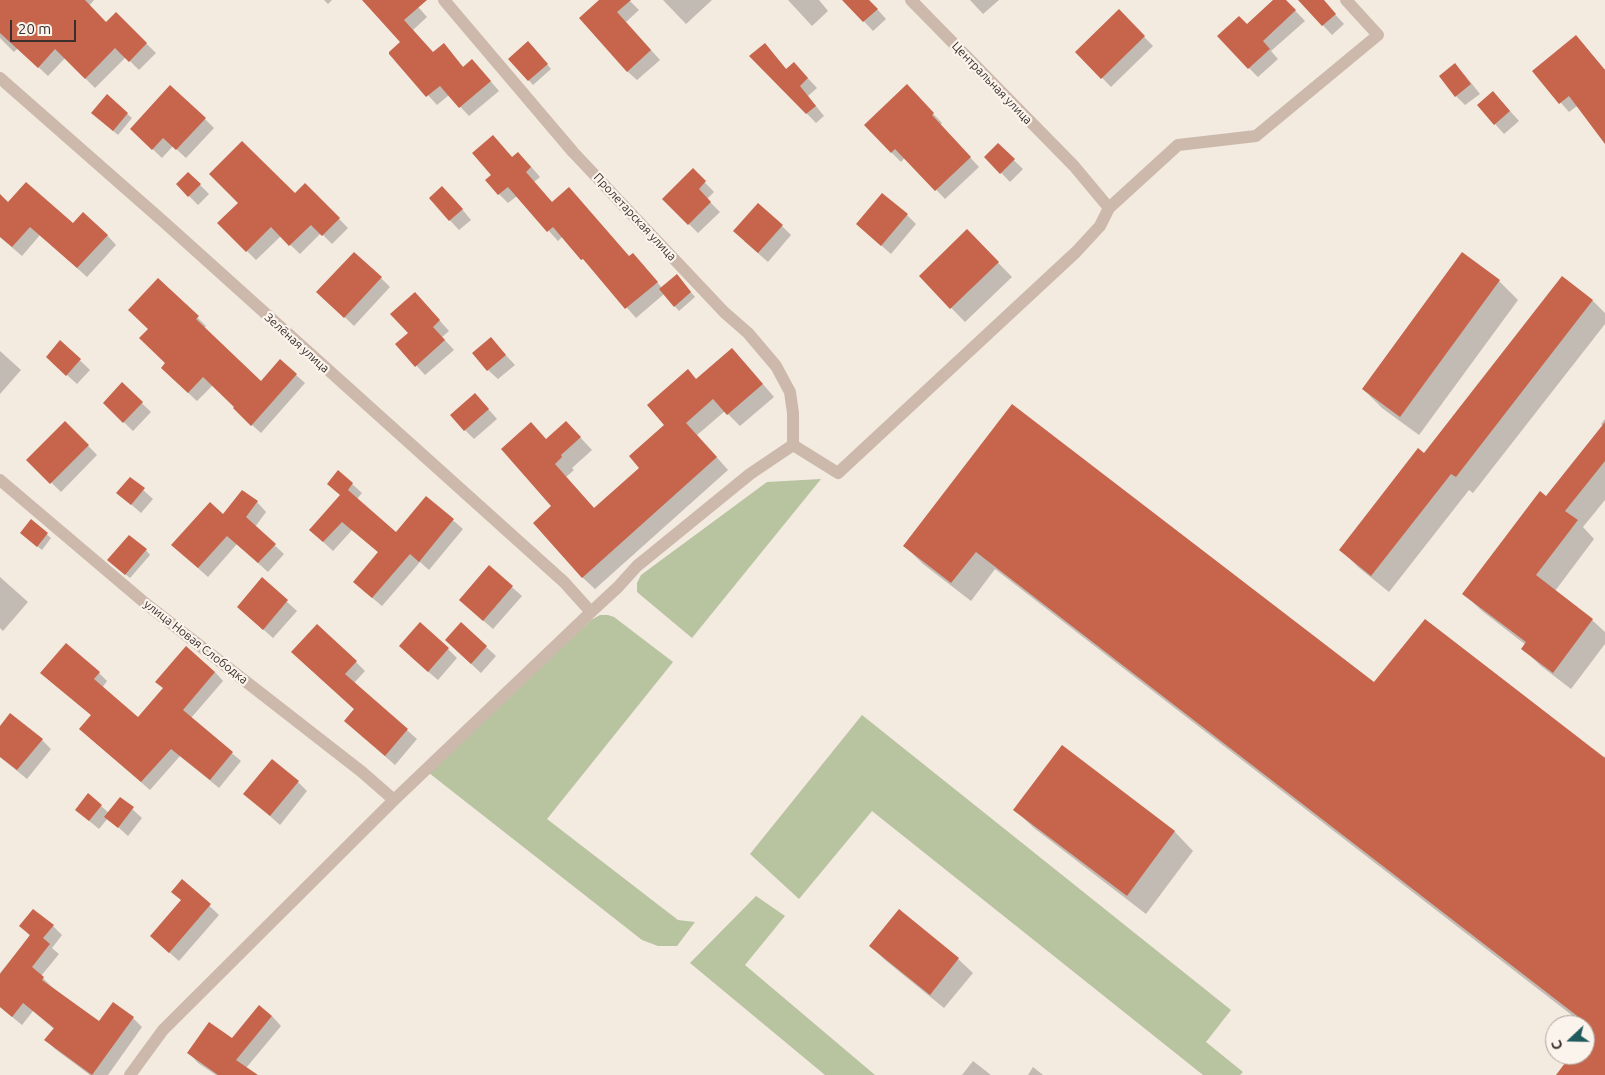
<!DOCTYPE html>
<html>
<head>
<meta charset="utf-8">
<style>
  body { margin:0 }
  #map { position:relative; width:1605px; height:1075px; overflow:hidden; background:#f3eae0; font-family:Ubuntu,sans-serif }
  canvas { display:block }
  .north { position:absolute; left:1545px; top:1015px; width:50px; height:50px; box-sizing:border-box; background:#fbf4ed; border:1px solid #aea59f; border-radius:50%; rotate:249deg; font-size:14px; font-weight:700; line-height:20px; text-align:center; color:#3a2f2b }
  .north::after { content:''; display:block; margin:auto; width:18px; height:22px; background:#205a5c; clip-path:polygon(50% 0,100% 100%,50% 72%,0 100%) }
  .scale { position:absolute; left:10px; top:20px; width:66px; height:22px; box-sizing:border-box; border:2px solid #3a2f2b; border-top:0; padding-left:6px; font-size:15px; line-height:18px; white-space:nowrap; color:#3a2f2b; -webkit-text-stroke:4px #fbf4ed; paint-order:stroke }
</style>
</head>
<body>
<div id="map">
<canvas width="1605" height="1075"></canvas>
<div class="north">С</div>
<div class="scale">20 m</div>
</div>
<script>
const g = document.querySelector('canvas').getContext('2d');
g.lineJoin = 'round';
function fill(path, color) {
  g.fillStyle = color;
  g.fill(path, 'evenodd');
}
function toPath(rows) {
  const path = new Path2D();
  for (const r of rows) {
    path.moveTo(r[0], r[1]);
    for (let i = 2; i < r.length; i += 2) path.lineTo(r[i], r[i + 1]);
  }
  return path;
}
function trace(path, color, width, dash) {
  g.strokeStyle = color;
  g.lineWidth = width;
  g.lineCap = dash ? 'butt' : 'round';
  g.setLineDash(dash || []);
  g.stroke(path);
}
function write(font, color, halo, rows, align = 'center') {
  g.font = font + ' Ubuntu,sans-serif';
  g.lineWidth = 4.5;
  g.setLineDash([]);
  g.textBaseline = 'middle';
  g.strokeStyle = halo;
  g.fillStyle = color;
  for (const [text, x, y, turn = 0] of rows) {
    g.save();
    g.translate(x, y);
    g.rotate((+turn || 0) * Math.PI / 180);
    g.textAlign = isNaN(turn) ? turn : align;
    if (halo) g.strokeText(text, 0, 0);
    g.fillText(text, 0, 0);
    g.restore();
  }
}
fill(toPath([
  [821,479,692,638,637,592,637,583,641,575,767,482],
  [600,615,608,615,614,617,673,662,547,819,678,920,695,922,677,946,658,946,642,940,429,773,591,620],
  [862,715,1231,1010,1206,1042,1243,1072,1240,1075,1203,1075,872,811,799,899,750,854],
  [756,896,785,916,745,965,875,1075,825,1075,690,963]
]), '#b8c3a0');
fill(toPath([
  [0,0,94,0,89,6,107,24,116,14,156,53,139,70,126,57,95,88,65,58,48,76,18,48,14,52,0,38],
  [324,0,332,0,328,4],
  [376,0,412,0,427,17,413,30,433,54,444,45,464,68,481,70,499,91,469,116,449,95,437,105,391,54,402,42],
  [601,0,629,0,639,10,626,22,660,60,637,80,627,71],
  [663,0,712,0,686,24],
  [788,0,819,0,828,11,812,26],
  [844,0,869,0,886,19,873,31],
  [970,0,999,0,983,14],
  [1275,0,1285,0,1305,21,1271,51,1278,59,1258,77,1249,68,1247,26],
  [1313,0,1322,0,1344,24,1332,35,1306,7],
  [1119,11,1153,46,1111,87,1077,52],
  [1576,36,1605,70,1605,140,1577,106,1569,112,1534,72],
  [765,44,787,70,803,73,817,88,808,96,824,116,816,123,751,56],
  [533,47,551,69,533,85,510,59],
  [1455,65,1464,74,1480,94,1465,105,1456,96],
  [107,96,132,118,118,135,97,117],
  [916,96,942,123,940,125,979,167,945,199,905,157,901,162,891,152],
  [1502,102,1519,121,1504,134,1478,105],
  [205,119,214,128,186,158,173,146,162,158,141,138],
  [493,136,513,158,518,153,528,163,540,177,534,182,552,203,630,257,642,264,662,288,681,280,695,297,679,311,664,294,636,318,563,236,558,241,517,196,508,203,499,194,493,175],
  [998,145,1023,169,1010,182,986,157],
  [693,170,714,192,707,199,720,212,698,233,664,199],
  [188,173,209,194,198,205,177,184],
  [305,184,348,228,332,244,321,233,300,254,281,236,256,260,219,223,295,195],
  [452,197,471,220,459,230,430,199],
  [0,201,107,235,116,245,87,277,40,235,22,256,0,237],
  [907,215,916,224,891,254,857,224],
  [782,226,791,235,768,262,744,241],
  [967,231,1012,277,965,322,920,276],
  [1562,277,1593,301,1605,313,1605,324,1473,493,1469,490,1389,592,1358,567,1341,550,1424,454],
  [381,278,390,287,354,326,328,301],
  [159,280,206,326,204,329,261,383,296,375,305,383,261,433,243,417,236,407,213,385,197,401,171,377,167,363,149,329],
  [1499,281,1518,300,1419,435,1382,408,1363,389],
  [424,303,449,331,442,337,454,350,425,375,397,344,410,333],
  [491,339,515,365,498,379,488,370],
  [61,342,90,370,77,384,57,366],
  [0,351,21,370,0,394],
  [744,362,774,397,740,426,725,411,697,435,728,470,595,589,582,577,553,507,547,440,578,435,592,450,572,468,574,470,566,477,595,509,641,468,697,380],
  [122,384,151,412,133,431,104,403],
  [484,404,497,419,474,439,465,430],
  [1012,406,1375,684,1603,758,1605,756,1605,1075,1557,1075,1572,1055,1585,1055,1585,1038,1591,1030,995,569,971,601,923,564,905,546],
  [1605,419,1605,500,1583,527,1594,539,1555,591,1592,620,1605,632,1605,644,1571,689,1541,666,1523,649,1526,645,1482,611,1464,594,1547,498,1603,426,1601,424],
  [65,422,97,455,61,492,28,460],
  [339,472,362,493,357,499,396,534,426,497,463,529,429,570,420,562,382,606,364,591,379,553,352,530,333,551,320,539,341,496],
  [130,478,153,499,141,513,118,493],
  [257,502,266,512,255,527,284,554,268,572,237,544,208,577,182,554,224,516],
  [31,521,51,538,42,550,26,537],
  [146,550,150,555,130,578,113,564],
  [489,567,522,596,493,629,470,609],
  [0,577,28,602,3,631,0,628],
  [262,579,297,611,273,638,248,616],
  [461,624,496,656,481,673,456,650],
  [448,649,457,658,438,680,410,656],
  [302,661,356,662,365,671,354,683,417,739,395,765,355,730,355,710],
  [215,672,223,681,191,718,241,761,219,788,180,756,150,790,89,737,92,716,50,681,99,673,107,681,102,688,138,719],
  [0,728,42,740,51,749,27,779,0,757],
  [1062,747,1175,832,1193,851,1146,914,1034,828,1015,810],
  [298,782,307,791,280,825,245,794],
  [120,798,142,818,128,836,108,818,99,829,76,810,101,806,109,813],
  [183,881,219,915,179,961,161,945,182,901],
  [899,911,958,959,973,973,944,1008,885,960,871,946],
  [21,926,53,926,62,935,52,948,59,954,41,976,52,987,99,1023,133,1018,142,1027,108,1075,90,1075,55,1049,46,1040,54,1029,33,1011,22,1025,0,1007,0,973,30,936],
  [272,1016,281,1026,246,1068,256,1075,216,1075,198,1063,189,1053,232,1040],
  [973,1061,991,1075,962,1075],
  [1033,1067,1043,1075,1028,1075]
]), '#0003');
fill(toPath([
  [0,0,85,0,106,22,116,12,147,43,129,62,115,48,85,79,55,49,38,68,0,33],
  [362,0,427,0,404,20,433,52,444,43,463,67,472,59,491,81,459,108,440,86,426,97,389,54,389,52,400,42],
  [599,0,631,0,617,12,651,50,627,72,579,18],
  [842,0,869,0,878,9,863,22],
  [1273,0,1286,0,1296,10,1263,41,1270,49,1248,69,1217,36,1239,16,1247,24],
  [1298,0,1324,0,1336,14,1322,26],
  [1119,9,1145,36,1101,79,1075,52],
  [1576,35,1605,70,1605,144,1569,96,1559,104,1532,71],
  [528,41,548,64,528,81,508,59],
  [765,43,786,69,794,62,808,78,800,86,816,106,806,114,749,56],
  [1455,63,1471,84,1455,97,1439,76],
  [907,84,934,113,932,115,971,157,935,191,895,149,891,153,864,125],
  [170,85,206,118,176,150,163,138,152,150,130,129],
  [1493,91,1510,111,1494,125,1477,105],
  [107,94,128,113,113,131,91,113],
  [493,135,512,157,518,152,531,167,526,172,552,202,569,187,629,256,633,253,658,282,625,309,583,259,581,260,553,227,547,232,508,187,498,195,485,180,491,175,472,153],
  [242,141,295,193,305,183,340,218,322,236,311,225,289,246,271,227,246,252,217,223,238,203,209,174],
  [998,143,1015,159,1000,174,984,157],
  [693,168,706,181,699,189,711,202,688,225,662,199],
  [188,172,201,184,188,197,176,184],
  [26,182,73,223,83,212,108,235,77,268,30,227,12,247,0,237,0,194,8,202],
  [442,186,463,209,449,221,429,198],
  [882,193,908,214,881,246,856,224],
  [758,203,783,225,758,253,733,231],
  [967,229,999,262,950,309,919,276],
  [354,252,382,277,344,318,316,292],
  [1462,252,1500,280,1400,417,1362,389],
  [677,274,691,292,674,307,659,289],
  [1562,276,1593,300,1456,477,1451,474,1371,576,1339,550,1418,448,1424,453],
  [158,278,199,316,196,319,261,381,280,359,297,374,251,426,233,408,234,407,203,377,188,393,161,368,165,363,139,338,148,329,128,310],
  [415,292,440,320,433,327,445,340,415,367,395,344,408,333,390,314],
  [491,337,506,355,487,371,472,353],
  [60,340,81,359,66,376,46,357],
  [732,348,763,384,727,415,713,399,686,423,717,457,582,578,533,523,551,506,501,449,531,422,546,439,566,421,581,437,561,455,562,457,555,464,594,508,639,468,629,456,664,425,647,405,688,369,696,379],
  [122,382,143,402,123,423,103,403],
  [475,393,489,409,464,431,450,415],
  [1012,404,1374,682,1425,619,1605,758,1605,1075,1556,1075,1571,1055,1585,1055,1585,1022,976,552,951,583,903,546],
  [65,421,89,445,50,484,26,460],
  [1605,422,1605,461,1565,511,1578,520,1536,575,1593,619,1553,673,1521,649,1526,642,1462,594,1540,491,1546,496],
  [338,470,353,483,348,490,396,532,426,496,454,519,419,562,410,554,372,598,353,582,378,552,342,522,323,542,309,530,340,495,327,484],
  [130,477,145,488,131,505,116,493],
  [242,490,258,501,246,517,276,544,258,563,227,536,198,568,171,545,210,502,223,514],
  [31,519,48,533,37,547,20,533],
  [129,535,147,549,125,575,107,560],
  [489,565,513,586,483,621,459,600],
  [262,577,288,600,263,630,237,607],
  [420,622,449,648,428,672,399,646],
  [461,622,487,646,471,664,445,640],
  [317,624,357,661,345,674,408,729,385,756,344,721,354,709,291,652],
  [66,643,100,672,94,679,138,717,163,688,155,682,186,646,215,672,183,710,233,752,210,780,171,749,141,782,79,729,91,715,40,673],
  [10,713,43,739,17,770,0,757,0,726],
  [1062,745,1175,831,1127,896,1013,810],
  [272,759,299,781,270,816,243,794],
  [88,793,102,805,89,821,75,810],
  [120,797,134,807,118,828,104,817],
  [182,879,211,904,169,953,150,936,181,900,171,892],
  [33,909,54,925,43,938,50,944,32,967,44,977,42,980,99,1021,113,1002,134,1017,92,1075,44,1040,54,1028,23,1003,12,1017,0,1007,0,974,30,935,19,926],
  [899,909,959,958,930,995,869,946],
  [259,1005,272,1016,236,1060,258,1075,218,1075,187,1053,209,1022,232,1038]
]), '#c6654c');
trace(toPath([
  [444,0,573,152,724,312,748,333,776,366,790,392,793,413,793,445],
  [0,78,165,223,564,582,591,612],
  [1109,208,1178,145,1256,136,1378,35,1346,0],
  [793,445,838,473,1076,252,1100,226,1109,208,1074,166,911,0],
  [0,480,145,603,362,772,394,800],
  [130,1075,163,1030,394,800,591,612,618,587,637,566,750,474,793,445]
]), '#ccb9ac', 12);
write('12px', '#3a2f2b', '#fbf4ed', [
  ["Центральная улица",992,83,46],
  ["Пролетарская улица",635,217,47],
  ["Зелёная улица",297,343,42],
  ["улица Новая Слободка",196,642,38]
]);
</script>
</body>
</html>
